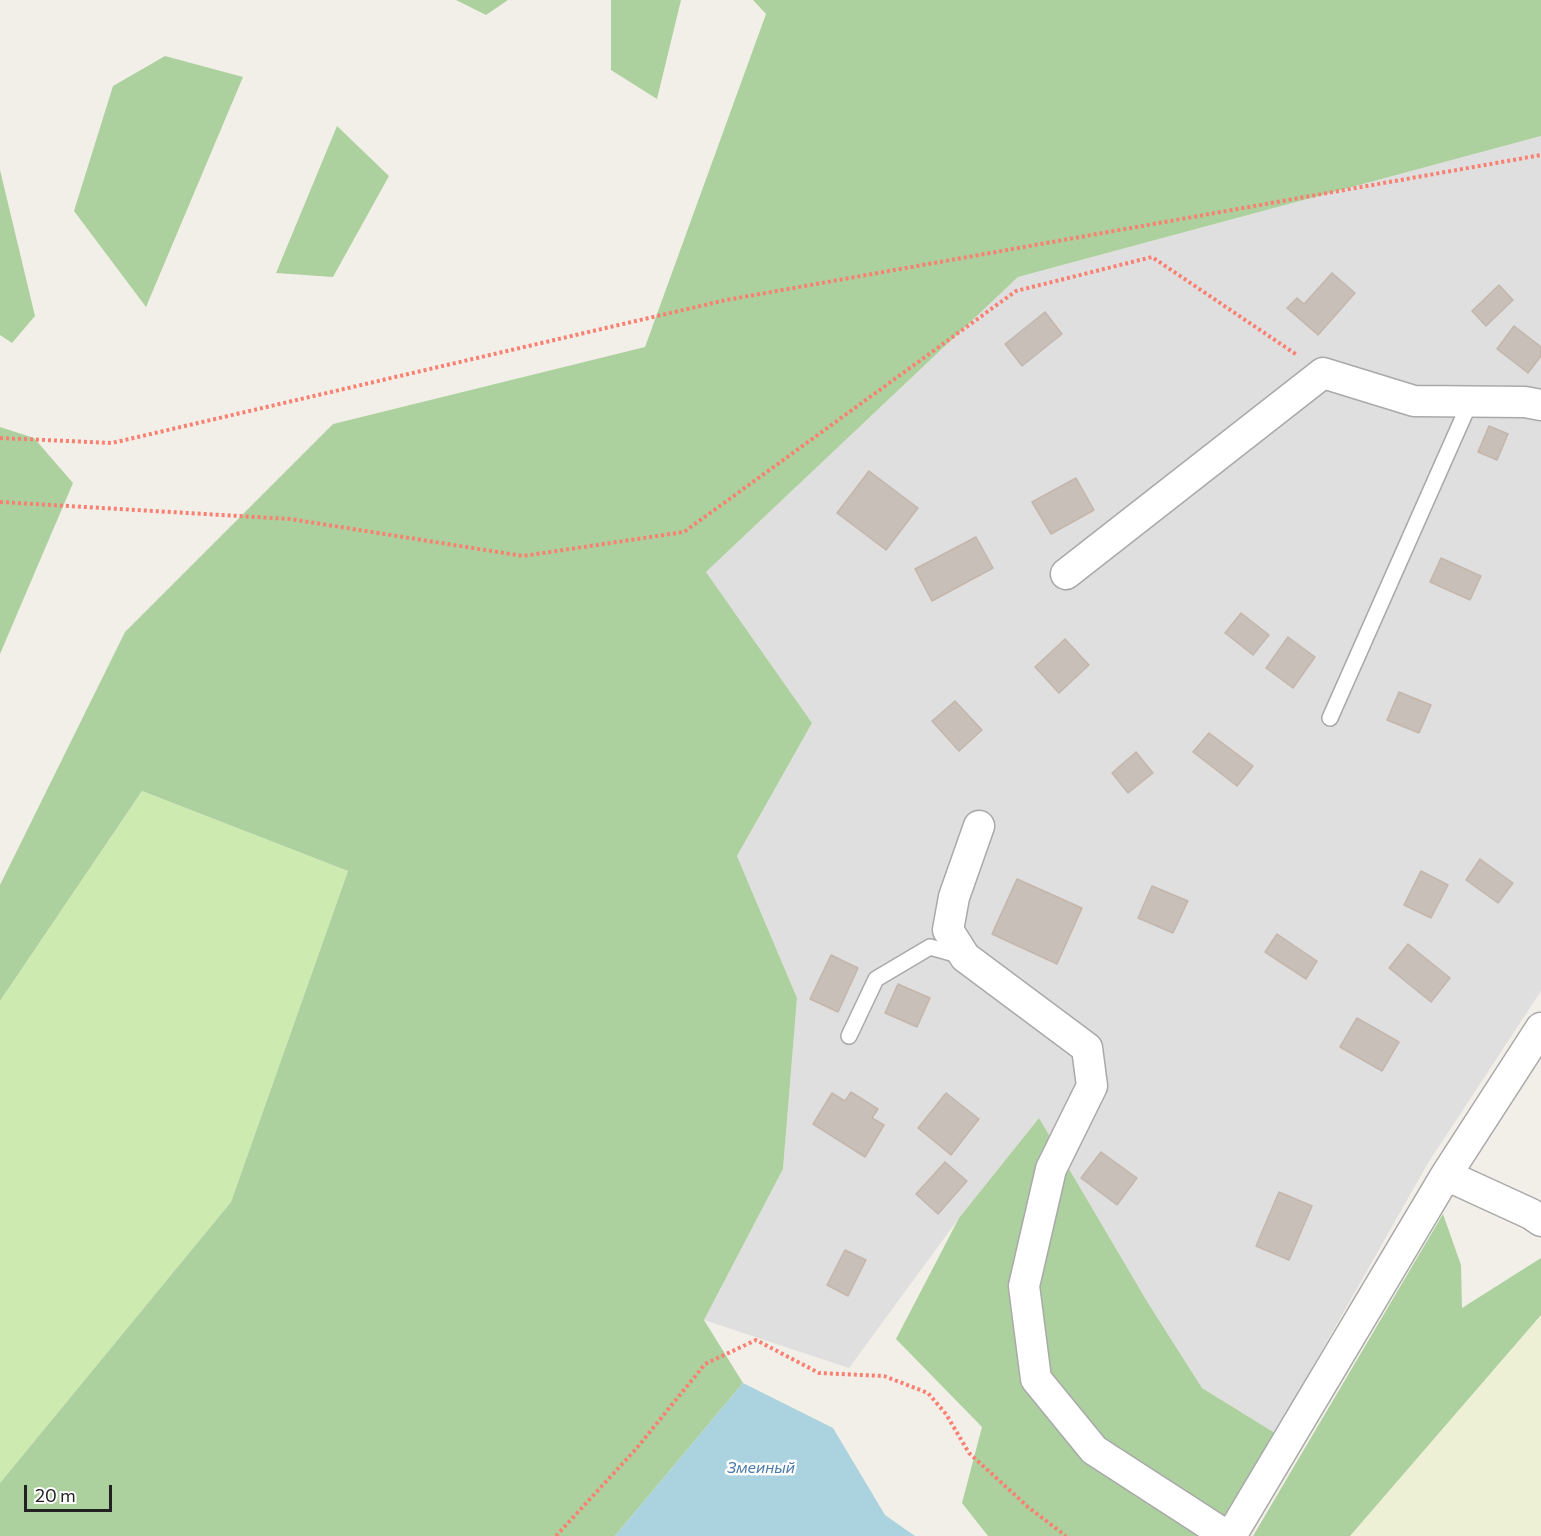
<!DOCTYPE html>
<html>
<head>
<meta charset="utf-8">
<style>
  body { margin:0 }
  #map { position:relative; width:1541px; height:1536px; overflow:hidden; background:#f2efe9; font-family:Commissioner,sans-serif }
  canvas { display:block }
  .scale { position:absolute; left:24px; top:1485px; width:88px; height:27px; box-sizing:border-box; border:3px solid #222; border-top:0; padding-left:8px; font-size:18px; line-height:21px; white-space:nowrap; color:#222; -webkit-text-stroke:4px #fff; paint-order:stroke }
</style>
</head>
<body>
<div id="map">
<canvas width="1541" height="1536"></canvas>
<div class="scale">20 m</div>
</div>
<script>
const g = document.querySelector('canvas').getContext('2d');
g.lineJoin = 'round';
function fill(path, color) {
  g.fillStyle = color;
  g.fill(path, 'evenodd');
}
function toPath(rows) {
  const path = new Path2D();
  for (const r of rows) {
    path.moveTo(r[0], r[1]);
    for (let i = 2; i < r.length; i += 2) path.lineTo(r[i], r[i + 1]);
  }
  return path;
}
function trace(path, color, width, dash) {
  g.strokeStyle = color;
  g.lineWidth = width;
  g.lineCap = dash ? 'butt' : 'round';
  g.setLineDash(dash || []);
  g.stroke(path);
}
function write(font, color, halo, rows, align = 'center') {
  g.font = font + ' Commissioner,sans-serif';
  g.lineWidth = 5;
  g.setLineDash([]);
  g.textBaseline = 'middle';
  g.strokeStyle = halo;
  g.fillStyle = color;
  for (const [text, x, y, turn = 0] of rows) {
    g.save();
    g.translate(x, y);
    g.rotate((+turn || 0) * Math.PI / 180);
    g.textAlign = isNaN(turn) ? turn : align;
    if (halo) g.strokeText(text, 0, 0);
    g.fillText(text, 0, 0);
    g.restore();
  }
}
fill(toPath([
  [1541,136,1541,991,1428,1163,1275,1433,1202,1388,1148,1303,1039,1118,959,1218,849,1368,704,1320,783,1169,797,998,737,856,812,723,706,572,1018,277]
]), '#e0dfdf');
fill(toPath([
  [1541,1315,1541,1536,1350,1536]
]), '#eef0d5');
fill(toPath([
  [142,791,348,871,231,1202,0,1483,0,1001]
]), '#cdebb0');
fill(toPath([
  [456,0,508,0,486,15],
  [611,0,681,0,657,99,611,70],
  [753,0,1541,0,1541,136,1018,277,706,572,812,723,737,856,797,998,783,1169,704,1320,743,1383,615,1536,0,1536,0,1483,231,1202,348,871,142,791,0,1001,0,885,125,632,333,424,645,347,766,14],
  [165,56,243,77,146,307,74,211,113,86],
  [337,126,389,176,333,277,276,273],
  [0,170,35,316,12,343,0,335],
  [0,427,34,438,73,483,0,654],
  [1039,1118,1148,1303,1202,1388,1275,1433,1214,1536,988,1536,962,1503,982,1427,896,1339,959,1218],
  [1443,1214,1461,1265,1462,1308,1541,1258,1541,1315,1350,1536,1253,1536]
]), '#add19e');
fill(toPath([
  [743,1383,833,1428,885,1515,915,1536,615,1536]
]), '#aad3df');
const building = toPath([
  [1332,273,1355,293,1318,335,1287,308,1297,298,1304,304,1332,273],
  [1499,285,1513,300,1486,326,1472,311,1499,285],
  [1045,312,1062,334,1022,366,1005,344,1045,312],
  [1514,326,1541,347,1541,356,1528,373,1497,349,1514,326],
  [1489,426,1508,434,1497,460,1478,452,1489,426],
  [869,471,918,508,886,550,837,513,869,471],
  [1076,478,1094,510,1051,534,1032,502,1076,478],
  [976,537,993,568,932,601,915,569,976,537],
  [1441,558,1481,576,1470,600,1430,582,1441,558],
  [1241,613,1269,635,1253,655,1225,633,1241,613],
  [1288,637,1315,657,1293,688,1266,668,1288,637],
  [1065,639,1089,665,1059,693,1035,667,1065,639],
  [1399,692,1431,705,1419,733,1387,720,1399,692],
  [955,701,982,730,959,751,932,721,955,701],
  [1209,733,1253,766,1237,786,1193,752,1209,733],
  [1136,752,1153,773,1128,793,1112,773,1136,752],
  [1480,859,1513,883,1498,903,1466,880,1480,859],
  [1421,871,1448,885,1431,918,1404,905,1421,871],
  [1017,879,1082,908,1057,964,992,934,1017,879],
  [1152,886,1188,901,1173,933,1138,918,1152,886],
  [1277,934,1317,961,1306,979,1265,952,1277,934],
  [1408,944,1450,978,1431,1002,1389,968,1408,944],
  [831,955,858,968,838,1012,810,999,831,955],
  [898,984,930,998,917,1027,885,1013,898,984],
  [1357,1018,1399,1042,1382,1071,1340,1047,1357,1018],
  [851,1092,878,1109,872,1118,884,1125,865,1157,813,1124,832,1093,845,1101,851,1092],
  [946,1093,979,1119,951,1155,918,1128,946,1093],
  [1101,1152,1137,1178,1117,1205,1081,1178,1101,1152],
  [945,1162,967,1181,938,1214,916,1194,945,1162],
  [1279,1192,1312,1206,1289,1260,1256,1246,1279,1192],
  [845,1250,866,1260,848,1296,827,1285,845,1250]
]);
fill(building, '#c7bfb8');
trace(building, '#c4b6ab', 1.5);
const lane = toPath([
  [1330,718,1470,402],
  [849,1036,876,979,930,947,962,956]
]);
const street = toPath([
  [1066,574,1323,373,1414,401,1525,402,1541,405],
  [979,826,954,897,948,930,965,957,1087,1048,1092,1086,1051,1169,1024,1286,1036,1379,1094,1450,1227,1536],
  [1446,1175,1531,1214,1541,1221],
  [1231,1536,1446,1175,1541,1028]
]);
trace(lane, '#a9a9a9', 18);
trace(street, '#a9a9a9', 33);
trace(toPath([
  [0,438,112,443,726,300,1541,155],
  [0,502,290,519,523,556,684,532,1016,291,1152,257,1297,355],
  [556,1536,636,1449,705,1364,756,1340,819,1373,884,1376,928,1393,946,1414,969,1453,1028,1507,1066,1536]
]), '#fa8072', 4, [3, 3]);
trace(lane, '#fff', 15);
trace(street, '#fff', 30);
write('italic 16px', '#4a7aab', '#fff', [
  ["Змеиный",761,1468]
]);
</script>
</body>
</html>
